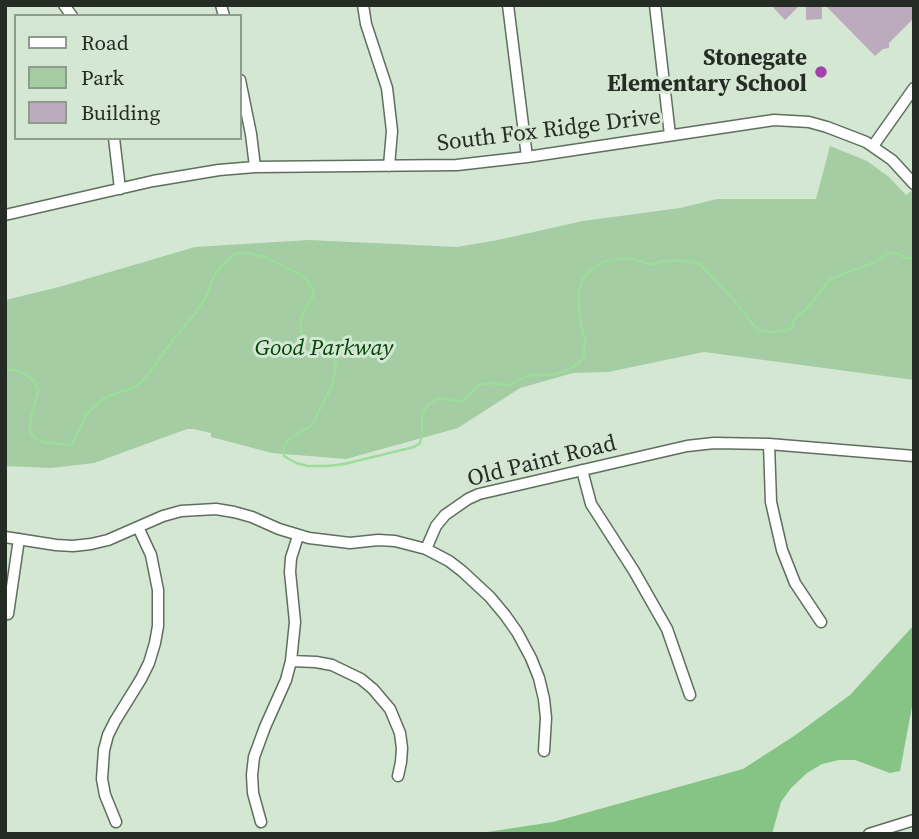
<!DOCTYPE html>
<html>
<head>
<meta charset="utf-8">
<style>
  body { margin:0 }
  #map { position:relative; width:919px; height:839px; overflow:hidden; background:#d4e7d3; font-family:"Source Serif 4",serif }
  canvas { display:block }
  .frame { position:absolute; inset:0; border:7px solid #252c25; pointer-events:none }
  .legend { position:absolute; left:14px; top:14px; width:228px; height:126px; box-sizing:border-box; background:#d4e7d3; border:2px solid #8e9c8d; margin:0; padding:9px 12px; list-style:none; font-size:21px; color:#252c25 }
  .legend li { display:flex; align-items:center; gap:14px; height:35px }
  .legend b { width:35px; border:2px solid #8e9c8d }
</style>
</head>
<body>
<div id="map">
<canvas width="919" height="839"></canvas>
<div class="frame"></div>
<ul class="legend">
<li><b style="height:9px;background:#fff"></b>Road</li>
<li><b style="height:19px;background:#a4cda3"></b>Park</li>
<li><b style="height:19px;background:#bcaabd"></b>Building</li>
</ul>
</div>
<script>
const g = document.querySelector('canvas').getContext('2d');
g.lineJoin = 'round';
function fill(path, color) {
  g.fillStyle = color;
  g.fill(path, 'evenodd');
}
function toPath(rows) {
  const path = new Path2D();
  for (const r of rows) {
    path.moveTo(r[0], r[1]);
    for (let i = 2; i < r.length; i += 2) path.lineTo(r[i], r[i + 1]);
  }
  return path;
}
function trace(path, color, width, dash) {
  g.strokeStyle = color;
  g.lineWidth = width;
  g.lineCap = dash ? 'butt' : 'round';
  g.setLineDash(dash || []);
  g.stroke(path);
}
function write(font, color, halo, rows, align = 'center') {
  g.font = font + ' "Source Serif 4",serif';
  g.lineWidth = 6;
  g.setLineDash([]);
  g.textBaseline = 'middle';
  g.strokeStyle = halo;
  g.fillStyle = color;
  for (const [text, x, y, turn = 0] of rows) {
    g.save();
    g.translate(x, y);
    g.rotate((+turn || 0) * Math.PI / 180);
    g.textAlign = isNaN(turn) ? turn : align;
    if (halo) g.strokeText(text, 0, 0);
    g.fillText(text, 0, 0);
    g.restore();
  }
}
fill(toPath([
  [830,146,867,161,889,177,906,195,914,189,914,380,704,352,608,372,573,373,520,388,458,428,346,459,272,453,211,437,211,433,193,429,187,429,94,463,51,468,5,466,5,300,59,287,195,247,309,240,457,247,498,240,583,221,680,208,717,199,816,199]
]), '#a4cda3');
fill(toPath([
  [914,625,914,696,900,771,890,773,855,760,839,760,822,764,807,773,791,788,781,802,772,834,474,834,553,822,743,769,794,736,850,695]
]), '#85c484');
trace(toPath([
  [314,346,331,355,336,364,333,384,312,425,288,440,284,447,284,456,296,463,308,466,328,466,344,464,414,447,420,443,422,435,422,413,428,405,438,398,461,402,480,385,492,383,503,385,509,385,527,376,544,374,554,375,568,370,579,363,584,357,585,338,581,327,578,296,582,280,594,267,603,262,623,258,634,259,652,265,660,262,679,260,700,264,739,306,758,331,777,332,791,329,796,317,808,308,830,279,878,261,885,254,894,252,906,258,914,258],
  [5,370,15,370,25,374,34,381,38,391,31,417,30,431,34,438,44,442,72,445,86,415,93,408,106,397,133,388,145,379,175,337,194,315,208,293,214,276,222,265,235,254,248,253,265,257,301,275,307,281,312,288,314,294,304,311,300,323,302,334]
]), '#9ddd9b', 2.5);
fill(toPath([
  [771,5,800,5,785,20],
  [806,5,822,5,822,19,806,20],
  [825,5,914,5,914,18,889,43,889,48,883,49,875,56]
]), '#bcaabd');
const minor = toPath([
  [64,5,72,16],
  [221,5,224,16],
  [363,5,366,24,387,88,392,131,389,166],
  [508,5,527,157],
  [655,5,670,135],
  [240,80,251,134,255,167],
  [114,138,120,189],
  [873,146,914,88],
  [5,215,153,181,219,170,255,167,457,165,527,157,774,120,809,122,827,127,866,142,892,160,914,184],
  [769,444,771,502,782,550,795,583,821,622],
  [582,470,591,504,634,571,667,629,690,695],
  [5,537,56,545,73,546,91,544,108,540,163,516,181,511,216,509,234,512,252,517,279,529,309,538,350,543,378,540,395,541,426,549,449,561,462,571,490,597,505,615,517,632,531,658,539,678,544,699,546,718,544,751],
  [426,549,436,526,445,515,468,499,479,494,687,446,714,443,769,444,914,456],
  [8,614,19,539],
  [291,661,316,662,332,665,361,679,373,689,390,709,400,733,402,748,401,762,398,776],
  [116,822,105,795,102,779,104,750,108,735,115,721,141,679,149,663,155,643,158,626,158,590,151,555,138,527],
  [261,822,253,793,252,775,254,757,265,727,286,680,291,661,295,622,290,572,291,558,298,536],
  [869,834,914,820]
]);
trace(minor, '#5e6f5e', 13);
trace(minor, '#fff', 10);
for (const [x, y, r, color] of [
  [821,72,7,"#a242aa"]
]) {
  const dot = new Path2D();
  dot.arc(x, y, r, 0, 2 * Math.PI);
  g.fillStyle = color;
  g.fill(dot);
  trace(dot, '#d4e7d3', 2.5);
}
write('bold 23px', '#252c25', '#d4e7d3', [
  ["Stonegate",807,59],
  ["Elementary School",807,85]
], 'right');
write('23px', '#252c25', '#d4e7d3', [
  ["South Fox Ridge Drive",549,131,-7],
  ["Old Paint Road",542,462,-14]
]);
write('italic 23px', '#004607', '#d4e7d3', [
  ["Good Parkway",324,349]
]);
</script>
</body>
</html>
